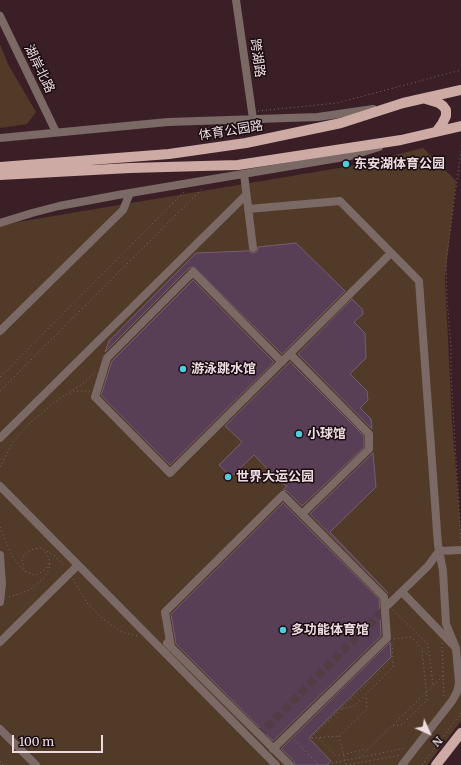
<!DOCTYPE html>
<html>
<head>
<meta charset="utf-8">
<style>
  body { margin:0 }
  #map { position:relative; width:461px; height:765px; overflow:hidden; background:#3a1f27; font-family:Merriweather,serif }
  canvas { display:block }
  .north { position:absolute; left:409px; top:713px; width:40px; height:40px; -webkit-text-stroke:3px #190d11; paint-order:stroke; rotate:135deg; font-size:11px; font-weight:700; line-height:16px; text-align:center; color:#eedbe0 }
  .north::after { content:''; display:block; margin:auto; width:14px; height:18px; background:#eedbe0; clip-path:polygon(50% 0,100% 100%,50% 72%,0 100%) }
  .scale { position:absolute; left:12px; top:735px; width:91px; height:18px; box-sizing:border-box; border:2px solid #eedbe0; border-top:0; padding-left:5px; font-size:12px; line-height:14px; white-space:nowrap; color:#eedbe0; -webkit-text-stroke:3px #190d11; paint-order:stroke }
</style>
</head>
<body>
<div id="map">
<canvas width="461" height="765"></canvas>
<div class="north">N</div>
<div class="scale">100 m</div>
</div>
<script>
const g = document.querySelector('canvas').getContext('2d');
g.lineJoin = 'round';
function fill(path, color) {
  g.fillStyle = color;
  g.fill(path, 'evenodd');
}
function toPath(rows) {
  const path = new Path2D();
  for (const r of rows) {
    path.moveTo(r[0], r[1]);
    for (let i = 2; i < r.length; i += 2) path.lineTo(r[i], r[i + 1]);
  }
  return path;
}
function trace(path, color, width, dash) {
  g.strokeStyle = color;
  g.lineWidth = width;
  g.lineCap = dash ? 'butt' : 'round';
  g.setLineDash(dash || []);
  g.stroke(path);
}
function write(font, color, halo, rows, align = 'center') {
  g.font = font + ' Merriweather,"Noto Sans SC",serif';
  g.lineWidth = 3;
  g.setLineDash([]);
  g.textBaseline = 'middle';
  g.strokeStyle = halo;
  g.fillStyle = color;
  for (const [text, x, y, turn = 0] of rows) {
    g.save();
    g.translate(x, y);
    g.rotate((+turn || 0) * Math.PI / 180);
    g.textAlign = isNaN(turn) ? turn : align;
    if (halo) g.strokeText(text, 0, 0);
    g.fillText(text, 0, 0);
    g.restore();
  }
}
fill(toPath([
  [0,44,8,64,36,112,27,124,0,128],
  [423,148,456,181,445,279,452,421,461,532,461,721,427,765,0,765,0,227,12,223,351,166]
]), '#513a28');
const building = toPath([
  [296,243,345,291,282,354,194,267,189,268,105,352,109,341,196,253,246,251,248,250,251,253,253,253,257,252,258,247,296,243],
  [193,280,274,362,170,465,101,395,112,361,193,280],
  [352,299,362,309,363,314,354,322,365,333,366,358,350,374,367,391,368,400,360,408,371,419,372,429,298,354,352,299],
  [290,362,364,436,364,447,302,506,287,491,283,490,287,486,280,482,254,455,231,477,219,465,242,442,225,426,290,362],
  [373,453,376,487,330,532,388,593,310,514,373,453],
  [283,503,379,599,381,636,273,741,176,644,171,614,283,503],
  [390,642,391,657,309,738,331,761,327,765,295,765,294,761,281,749,390,642]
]);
fill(building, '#593f56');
trace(building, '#755d72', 1);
trace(toPath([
  [258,736,388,606]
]), '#553b43', 8, [8, 4]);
trace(toPath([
  [258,111,337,103,461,70],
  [0,377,185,191],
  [0,391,202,189],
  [70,394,75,391,90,391],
  [0,467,13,442,32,421,55,402,85,382,95,372],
  [0,527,12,556,24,571,34,575,38,574,46,569,49,564],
  [461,542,451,375,451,347,447,299,446,261,461,151],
  [26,572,24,569,22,560,25,554,33,549,41,548,55,556,65,567],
  [73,579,87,603,104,620,122,632,137,636],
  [9,597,30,590,44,578,49,570,50,564,49,558,43,550],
  [393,610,428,644,433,685],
  [394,639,411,637,429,656],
  [442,643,444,699],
  [342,709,354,706,393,667,393,659],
  [393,726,403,724,427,700,422,649],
  [339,736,346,764],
  [311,738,393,659,392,644],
  [312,738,339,736,367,709,366,695],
  [319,738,336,756,367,749],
  [294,740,319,765],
  [359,758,443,676],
  [0,761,3,765],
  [328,764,406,748],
  [346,765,401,755],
  [422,765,461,713]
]), '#80686f', 1, [1, 3]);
trace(toPath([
  [236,0,253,119],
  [0,16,56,132],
  [0,138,168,122,318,117,373,109],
  [244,174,253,248],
  [248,209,340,201,419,281,438,545,443,571,446,624,456,648],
  [0,223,32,213,59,206,118,195,350,156,379,147],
  [0,331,123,210,130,193],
  [290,354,369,434,369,449,302,514],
  [282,362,193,272,107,358,95,397,170,473,391,253],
  [0,438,246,195],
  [0,486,276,765],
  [0,555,2,584,0,602],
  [402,592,456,648,459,683,457,692,452,701,402,765],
  [388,605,428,566,439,551,461,550],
  [0,642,78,565],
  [167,643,290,765],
  [171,647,165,612,283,495,384,597,387,638,273,749],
  [0,729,36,765]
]), '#7b6966', 8);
trace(toPath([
  [426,99,439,103,443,106,446,110,446,116,442,124,436,132],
  [0,167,169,154,246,143,341,123,403,103,461,90],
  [0,175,130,168,238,165,401,140,461,126],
  [436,765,461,733]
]), '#cdaaa4', 10);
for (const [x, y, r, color] of [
  [346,164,4,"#54cadd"],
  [183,369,4,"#54cadd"],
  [299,434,4,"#54cadd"],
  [228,477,4,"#54cadd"],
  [283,630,4,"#54cadd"]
]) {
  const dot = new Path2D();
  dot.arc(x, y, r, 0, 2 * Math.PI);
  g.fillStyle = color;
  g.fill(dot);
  trace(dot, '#190d11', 1.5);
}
write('13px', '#eedbe0', '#190d11', [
  ["跨湖路",257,58,82],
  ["湖岸北路",39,69,64],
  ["体育公园路",231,131,-9]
]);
write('bold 13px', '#eedbe0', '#190d11', [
  ["东安湖体育公园",354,164],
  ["游泳跳水馆",191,369],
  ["小球馆",307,434],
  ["世界大运公园",236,477],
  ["多功能体育馆",291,630]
], 'left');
</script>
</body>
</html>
